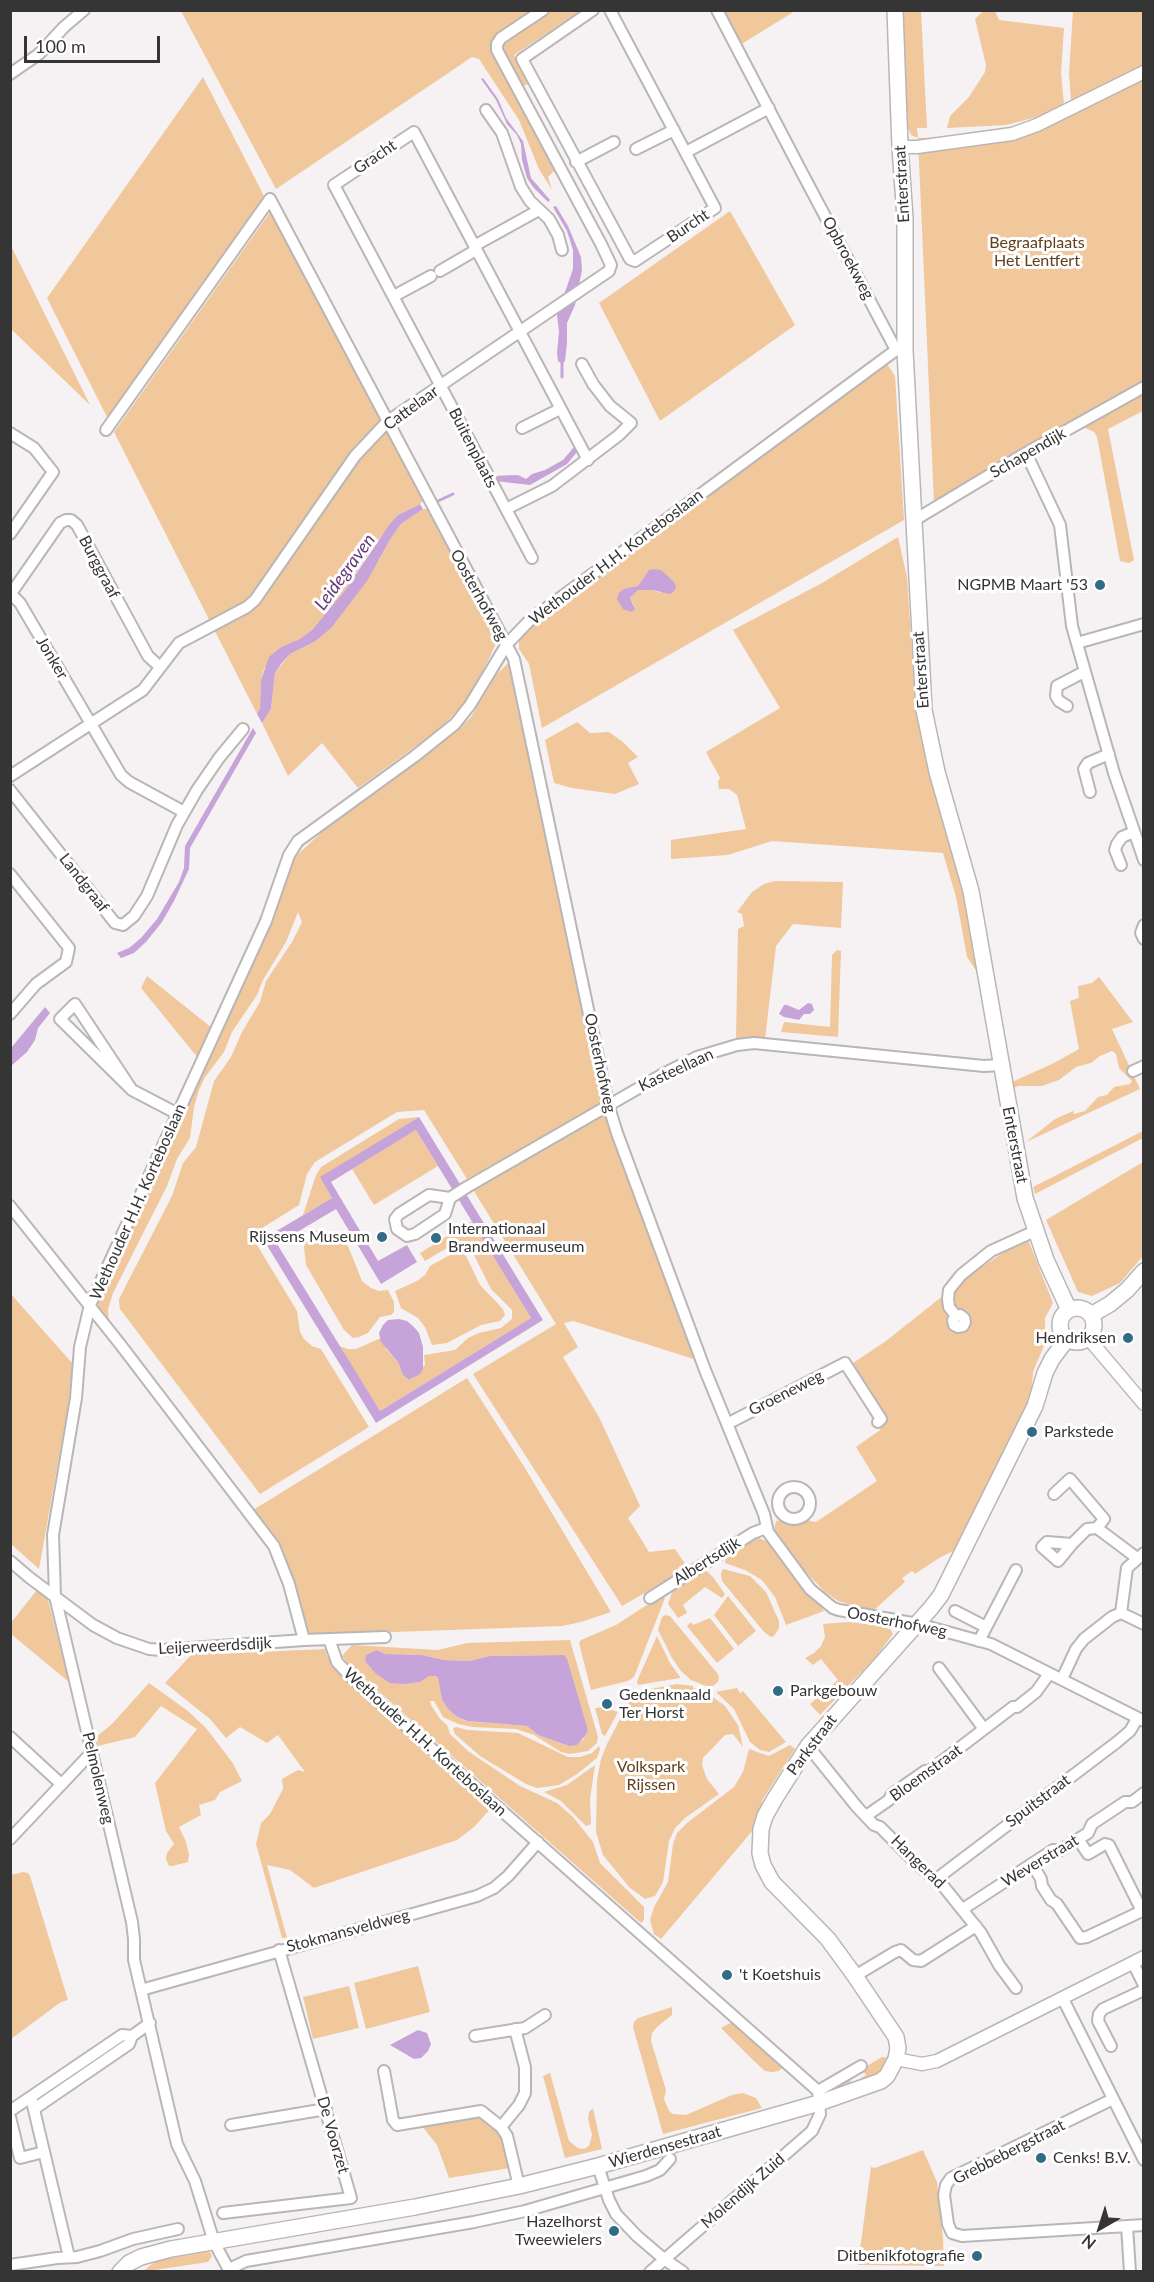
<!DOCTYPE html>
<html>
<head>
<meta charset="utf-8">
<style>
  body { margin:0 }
  #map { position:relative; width:1154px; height:2282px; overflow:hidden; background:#f6f2f3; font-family:Lato,sans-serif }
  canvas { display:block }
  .frame { position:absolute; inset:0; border:12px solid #363535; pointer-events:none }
  .north { position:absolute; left:1070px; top:2198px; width:60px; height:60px; -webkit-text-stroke:4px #fff; paint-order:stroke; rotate:219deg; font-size:16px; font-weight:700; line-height:24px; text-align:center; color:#363535 }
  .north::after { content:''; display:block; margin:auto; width:21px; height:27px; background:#363535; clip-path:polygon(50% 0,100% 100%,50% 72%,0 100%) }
  .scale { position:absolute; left:24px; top:36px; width:136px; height:27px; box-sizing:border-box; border:3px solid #363535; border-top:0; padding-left:8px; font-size:18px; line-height:21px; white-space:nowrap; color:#363535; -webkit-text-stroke:4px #fff; paint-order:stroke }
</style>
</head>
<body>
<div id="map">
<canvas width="1154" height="2282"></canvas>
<div class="frame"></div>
<div class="north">N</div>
<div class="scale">100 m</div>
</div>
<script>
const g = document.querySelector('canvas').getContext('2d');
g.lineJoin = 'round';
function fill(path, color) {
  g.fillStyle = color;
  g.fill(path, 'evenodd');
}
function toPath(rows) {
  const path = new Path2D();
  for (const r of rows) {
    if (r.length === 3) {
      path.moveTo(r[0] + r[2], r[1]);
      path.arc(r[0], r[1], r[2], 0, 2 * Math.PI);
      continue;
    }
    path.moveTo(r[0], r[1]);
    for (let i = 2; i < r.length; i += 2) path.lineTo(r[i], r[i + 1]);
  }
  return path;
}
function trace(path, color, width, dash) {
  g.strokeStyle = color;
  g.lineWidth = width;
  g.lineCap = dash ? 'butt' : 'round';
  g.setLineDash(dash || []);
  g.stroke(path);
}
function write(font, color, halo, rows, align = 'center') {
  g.font = font + ' Lato,sans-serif';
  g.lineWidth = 6;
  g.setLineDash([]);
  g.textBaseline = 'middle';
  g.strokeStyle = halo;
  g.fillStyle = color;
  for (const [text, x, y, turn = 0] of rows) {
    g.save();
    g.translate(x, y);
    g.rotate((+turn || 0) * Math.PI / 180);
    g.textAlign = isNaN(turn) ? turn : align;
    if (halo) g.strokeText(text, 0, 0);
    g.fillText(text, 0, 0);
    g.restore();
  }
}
fill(toPath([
  [181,11,535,11,492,47,555,170,548,177,552,190,539,169,519,120,479,59,472,57,276,189],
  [551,11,580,11,514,55,529,84,523,86,503,50,504,44],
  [721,11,795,11,740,45],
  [899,11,921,11,927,128,917,128,918,138,991,137,1143,77,1143,381,934,503,918,138,911,135,908,128],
  [983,11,995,11,999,20,1064,28,1061,73,1064,105,1041,116,1006,125,947,128,950,116,969,97,985,72,986,65,975,19],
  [1073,11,1143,11,1143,65,1071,102,1069,73],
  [203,77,265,198,109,421,47,298],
  [273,208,425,499,420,504,398,515,375,544,346,589,312,630,301,639,281,647,264,669,261,680,260,708,257,714,114,432],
  [730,211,795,325,660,421,599,303],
  [10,246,13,250,90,405,11,329],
  [887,364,895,376,904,520,542,728,529,664,519,649,519,636,566,598],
  [654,569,661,571,661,593,652,590,638,590,630,598,635,607,619,594,638,586,649,571],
  [1143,392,1143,411,1108,429,1134,560,1129,563,1120,561,1097,437,1094,432,1083,427],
  [423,509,431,509,498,639,487,663,466,701,441,728,358,788,322,743,288,776,262,723,271,709,275,673,290,654,314,642,379,560,391,538,401,524],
  [898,537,907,577,916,713,927,762,964,894,977,972,967,957,956,897,943,853,772,841,728,855,671,859,671,840,746,829,737,795,729,789,719,789,718,782,720,778,706,752,780,708,733,630,822,583],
  [508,663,512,666,579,964,602,1102,467,1179,424,1110,397,1112,315,1162,307,1174,299,1205,251,1235,297,1311,300,1332,304,1339,312,1346,321,1349,369,1427,260,1494,120,1309,119,1303,119,1299,172,1196,183,1163,196,1147,214,1081,231,1057,242,1032,260,1002,266,981,292,942,302,922,298,912,286,942,263,980,257,995,232,1032,224,1052,205,1077,199,1090,194,1107,190,1138,177,1159,167,1186,113,1293,108,1309,109,1323,98,1309,99,1300,262,945,289,867,296,856,338,817,459,729,471,717,497,674],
  [577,722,590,733,609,732,623,742,638,757,628,763,639,784,615,794,572,788,554,783,545,740],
  [775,881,843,882,841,928,793,924,776,946,765,1039,736,1040,738,929,744,926,742,914,737,912,752,892,764,884],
  [837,950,841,951,838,1037,781,1032,784,1022,830,1027,832,955],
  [147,976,212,1028,198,1058,141,988],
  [1099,977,1133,1022,1112,1029,1140,1089,1026,1142,1055,1119,1073,1111,1074,1114,1085,1111,1098,1097,1107,1095,1114,1087,1130,1084,1132,1081,1119,1068,1116,1054,1112,1051,1100,1056,1091,1063,1076,1067,1059,1080,1042,1086,1019,1086,1013,1088,1012,1082,1054,1063,1079,1049,1070,1001,1079,998,1078,986,1092,983],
  [604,1110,697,1360,573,1321,564,1323,578,1347,563,1357,599,1417,640,1506,628,1518,649,1552,675,1549,688,1568,622,1606,473,1374,556,1324,472,1188],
  [419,1117,321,1177,332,1198,303,1215,316,1175,321,1167,399,1119],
  [416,1130,438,1166,374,1205,352,1169],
  [1143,1131,1143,1138,1035,1194,1033,1187],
  [1143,1162,1143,1256,1120,1283,1092,1296,1078,1292,1046,1220],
  [472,1221,531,1318,380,1411,339,1346,348,1349,356,1349,381,1338,387,1350,398,1362,403,1375,409,1380,413,1378,425,1365,424,1355,455,1350,468,1338,479,1333,501,1328,512,1319,512,1310,491,1289,468,1243,459,1241,425,1261,420,1253],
  [317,1230,334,1235,348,1246,362,1281,371,1288,379,1291,388,1290,394,1302,394,1312,391,1315,380,1317,368,1333,359,1337,353,1338,344,1330,306,1265,304,1247,308,1238],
  [1027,1237,1053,1303,1045,1318,1045,1343,1033,1372,1031,1398,959,1548,939,1558,915,1574,912,1571,902,1578,905,1582,873,1611,838,1601,825,1592,801,1567,774,1530,776,1521,785,1519,802,1519,816,1522,877,1481,856,1447,880,1430,881,1422,887,1417,853,1363,886,1341,968,1276],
  [459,1250,466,1256,480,1285,503,1309,505,1315,500,1321,481,1325,447,1343,432,1345,425,1327,418,1318,401,1308,395,1291,417,1281,425,1275,430,1266],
  [10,1293,73,1364,68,1406,39,1569,11,1544],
  [467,1378,525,1468,611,1612,581,1622,562,1626,310,1635,284,1554,253,1510],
  [759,1538,766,1541,805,1591,817,1602,824,1611,786,1625,775,1597,762,1580,745,1570,725,1563,726,1555],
  [703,1568,713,1577,725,1594,722,1598,705,1587,683,1605,687,1613,678,1618,668,1604,674,1587],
  [723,1569,750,1576,766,1592,779,1621,779,1628,774,1636,771,1637,764,1632,722,1581,721,1573],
  [37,1590,47,1596,69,1682,11,1634,10,1624],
  [728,1596,756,1631,738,1646,714,1615],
  [659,1597,665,1598,634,1677,628,1681,591,1690,579,1643,581,1640,616,1625],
  [665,1615,670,1616,717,1673,719,1677,718,1682,713,1686,706,1686,691,1680,681,1671,672,1658,658,1630,662,1617],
  [710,1618,734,1649,717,1663,687,1626,691,1622,693,1625],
  [849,1622,889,1627,893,1634,875,1658,820,1715,810,1704,838,1680,821,1659,813,1665,805,1658,814,1653,821,1646,825,1637,823,1624],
  [657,1636,670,1663,680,1677,680,1678,638,1685,637,1681],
  [570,1640,598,1737,597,1743,588,1751,570,1754,561,1752,534,1735,516,1729,472,1727,458,1724,443,1717,434,1701,430,1701,431,1705,440,1719,447,1725,450,1734,468,1751,520,1786,557,1803,573,1817,593,1842,600,1863,644,1907,644,1920,641,1923,349,1665,342,1656,352,1645,438,1650,467,1643],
  [377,1650,385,1654,422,1655,444,1660,469,1661,490,1656,564,1655,588,1730,583,1740,569,1746,538,1735,527,1726,466,1721,457,1717,448,1709,442,1700,438,1678,434,1676,429,1676,420,1682,405,1684,375,1673,365,1661],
  [325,1649,327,1656,338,1669,492,1807,474,1827,457,1840,314,1888,290,1870,267,1865,287,1938,282,1938,256,1844,261,1823,270,1814,283,1789,282,1779,298,1770,305,1772,278,1735,267,1743,240,1727,226,1738,210,1719,165,1683,191,1655],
  [149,1683,188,1711,206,1728,232,1762,242,1781,220,1792,215,1800,199,1805,201,1815,179,1827,186,1842,189,1854,188,1862,172,1866,169,1866,166,1859,167,1853,174,1844,166,1831,155,1783,197,1729,161,1706,135,1737,98,1746,96,1737,112,1724],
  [677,1684,693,1686,693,1688,706,1692,725,1706,738,1725,743,1747,733,1734,725,1735,703,1758,702,1765,707,1779,719,1794,685,1818,675,1828,669,1841,663,1882,655,1896,645,1899,629,1887,603,1855,596,1832,597,1780,601,1759,607,1744,630,1700,645,1690],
  [737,1688,740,1693,743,1691,786,1742,769,1752,760,1750,750,1742,734,1709,716,1692],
  [603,1707,618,1712,605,1736,602,1734,595,1708],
  [456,1727,468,1730,518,1733,568,1757,580,1757,592,1753,599,1746,600,1749,597,1758,577,1774,559,1785,537,1788,526,1784,480,1756,455,1734,453,1729],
  [790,1745,795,1749,763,1799,753,1830,661,1939,654,1934,650,1920,654,1907,668,1882,673,1844,677,1833,687,1823,734,1787,743,1772,749,1749,769,1756],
  [595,1765,590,1799,591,1824,586,1826,561,1801,544,1792,567,1785],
  [23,1872,28,1873,30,1876,68,2000,61,2002,11,2039,11,1875],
  [418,1966,430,2012,366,2029,354,1983],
  [349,1986,359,2028,313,2039,303,1997],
  [672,2007,672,2015,658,2026,652,2033,651,2041,666,2090,664,2099,669,2111,673,2114,686,2115,732,2095,743,2093,756,2098,762,2108,663,2134,633,2027,634,2022,638,2018],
  [734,2021,784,2066,779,2071,772,2072,765,2071,755,2062,721,2028],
  [882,2057,889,2058,887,2065,878,2076,830,2093,827,2089,848,2077,852,2084,866,2075,862,2069],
  [550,2073,569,2141,578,2148,584,2149,589,2146,592,2135,588,2119,589,2112,593,2108,602,2149,565,2158,543,2076],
  [478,2117,484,2119,500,2133,510,2168,449,2178,437,2145,422,2126],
  [923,2150,937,2182,943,2238,944,2266,858,2265,871,2167,875,2168],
  [209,2251,212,2256,208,2262,142,2272,157,2260]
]), '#f1c79c');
fill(toPath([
  [483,78,498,99,506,118,523,141,531,178,550,200,548,202,533,187,527,178,522,160,521,144,517,135,507,124,496,100,481,79],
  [556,206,568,226,581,257,582,270,575,305,567,323,567,343,565,361,562,364,558,361,557,353,559,331,557,315,573,269,573,250,567,231,553,207],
  [574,447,577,452,567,464,530,485,495,481,492,476,518,475,526,479,532,474,545,470,563,460],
  [420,504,423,509,401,524,391,538,367,581,331,628,314,642,290,654,281,664,275,673,271,709,262,723,257,714,260,708,261,680,269,657,281,647,300,639,312,630,346,589,389,525,398,515],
  [654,569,661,570,674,582,676,587,674,591,670,594,652,590,638,590,630,598,635,609,632,612,623,609,617,599,619,593,624,589,638,586,649,570],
  [253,728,256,733,190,848,189,869,174,901,162,922,146,942,134,953,121,958,117,953,129,948,141,938,157,919,179,882,184,868,185,846],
  [808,1003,812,1004,814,1010,810,1014,804,1014,799,1020,784,1017,779,1014,784,1005,787,1005,799,1010],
  [45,1007,50,1013,38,1028,35,1040,27,1052,11,1066,11,1048],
  [419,1117,543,1320,376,1423,263,1239,332,1198,320,1177],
  [416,1130,531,1318,380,1411,277,1244,336,1209,381,1284,417,1262,407,1245,378,1261,331,1182],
  [399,1319,407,1321,414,1327,419,1333,423,1347,423,1369,420,1374,409,1380,403,1375,398,1362,381,1342,379,1333,383,1325,388,1320],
  [377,1650,385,1654,422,1655,444,1660,469,1661,490,1656,564,1655,567,1659,588,1730,585,1736,577,1745,569,1746,538,1735,527,1726,467,1721,457,1717,448,1709,442,1700,438,1678,435,1676,429,1676,420,1682,405,1684,390,1683,375,1673,365,1661,366,1655],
  [418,2030,427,2033,431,2044,428,2051,421,2058,414,2059,390,2045]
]), '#c6a3d8');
trace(toPath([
  [562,360,562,377],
  [438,501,453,494]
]), '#c6a3d8', 3);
const minor = toPath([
  [593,10,522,59,630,259,635,261,715,208,610,10],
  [717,10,798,165],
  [10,74,39,54,64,27,84,10],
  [486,110,502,133,521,187,530,201,549,219,558,235,562,250],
  [636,149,674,130],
  [686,152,769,108],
  [576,162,614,142],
  [799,167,896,350],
  [474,246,539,210],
  [440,271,476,250],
  [394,296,431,276],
  [522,428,560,409],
  [106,430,270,199,514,659,608,1104,617,1133,705,1370,764,1514,768,1532,810,1589,833,1608,839,1610,918,1624,991,1644,1144,1721],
  [10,433,34,448,53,472,10,534],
  [1026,453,1060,525,1072,626,1114,773,1144,860],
  [506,509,552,486,619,435,631,423,610,406,593,384,582,364],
  [913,521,1026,453,1144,387],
  [532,558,334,185,414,132,588,460],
  [11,594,20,603,121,775,129,782,184,812],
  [10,595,60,523,66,520,71,520,77,525,148,656,160,667],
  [1077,643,1144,624],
  [1067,706,1059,701,1056,696,1057,686,1084,672],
  [10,776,143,690,179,643,247,607,255,600,355,456,388,421,609,271,611,265,601,244,497,50,497,44,501,38,543,10],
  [10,790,115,923,123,925,134,916,147,896,177,825,197,790,219,758,243,729],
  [1090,792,1084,769,1088,763,1109,754],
  [1121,865,1115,850,1117,844,1122,837,1134,832],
  [10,874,69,948,66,962,36,984,10,1014],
  [1144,925,1141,933,1144,939],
  [1133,1071,1144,1066],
  [132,1090,60,1019,75,1004,132,1090,178,1114],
  [450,1198,429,1195,399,1214,395,1219,397,1229,407,1236,415,1234,445,1214,450,1198,467,1187,663,1074,697,1057,737,1045,754,1043,984,1066,1001,1065],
  [10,1206,120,1344,274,1546,289,1584,304,1640],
  [956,1316,960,1315,964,1318,965,1322,963,1326,958,1327,954,1325,953,1320,956,1316,949,1307,948,1299,949,1290,961,1275,991,1251,1035,1231],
  [727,1424,845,1363,881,1419,878,1422],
  [794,1503,16],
  [1054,1494,1070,1479,1104,1519,1097,1528],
  [1072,1544,1058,1561,1042,1547,1047,1542,1072,1544,1087,1529,1097,1528,1137,1558],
  [10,1561,30,1578,93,1625,117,1638,149,1649,162,1650,304,1640,385,1637],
  [650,1598,753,1533,766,1528],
  [955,1611,986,1627],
  [1121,1613,1127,1568,1144,1553],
  [1121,1613,1144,1624],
  [329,1639,337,1662,352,1678,818,2091,820,2114,812,2131,650,2272],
  [979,1641,1016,1570],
  [939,1668,984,1729],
  [1062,1679,1076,1649,1084,1639,1112,1617,1121,1613],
  [10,1737,60,1783],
  [808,1746,857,1807,874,1825,880,1827,917,1864,944,1887,981,1933,999,1965,1016,1988],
  [866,1816,889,1800,892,1794,925,1771,929,1771,1013,1707,1017,1707,1036,1692,1049,1674],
  [10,1839,92,1752],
  [1032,1864,1041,1879,1042,1886,1051,1900,1057,1904,1080,1938,1087,1937,1142,1911,1109,1845,1105,1844,1088,1854,1078,1839],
  [935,1880,1117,1742,1130,1731,1137,1719],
  [963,1909,1053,1850,1059,1851,1088,1833,1092,1824,1125,1802,1132,1802,1144,1793],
  [1133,1963,1144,1985],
  [855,1976,895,1952,901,1950,913,1960,921,1961,976,1926],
  [141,1990,477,1896,494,1888,508,1876,538,1842],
  [1063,1999,1144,2160],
  [475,2036,525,2028,545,2015],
  [1111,2046,1098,2021,1099,2014,1103,2009,1144,1990],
  [384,2071,393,2120,397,2125,481,2111,501,2127,507,2136,519,2186],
  [818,2091,861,2066],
  [31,2097,69,2257],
  [1113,2099,951,2178,946,2185,944,2195,948,2224,952,2233,962,2236,1144,2225],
  [34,2109,129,2044,132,2036],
  [10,2111,122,2035,132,2036,150,2023],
  [10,2117,20,2158,44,2152],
  [231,2125,326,2109],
  [501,2127,519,2105,525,2093,525,2067,515,2029],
  [598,2166,609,2200,616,2214,637,2236,664,2259,683,2272],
  [223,2213,351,2198,279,1950],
  [1127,2226,1130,2272],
  [10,2265,57,2258,77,2257,100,2251,133,2239,178,2229],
  [229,2269,246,2261,474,2222,525,2211,646,2176,660,2170,670,2159],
  [230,2272,214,2242,195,2181,177,2144,134,1960,134,1939,132,1922,55,1596,53,1535,76,1398,80,1347,90,1305,266,921,289,855,298,841,415,756,455,724,470,705,507,644,529,621,896,350,905,351]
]);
const tertiary = toPath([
  [900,147,917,147,1012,134,1037,125,1144,72],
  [1088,1338,1144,1404],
  [896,2059,922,2064,937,2061,1144,1957]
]);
const secondary = toPath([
  [895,10,900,147,905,218,905,351,924,710,937,772,971,891,1025,1198,1046,1260,1069,1310],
  [1077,1325,17],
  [1091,1315,1110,1304,1127,1290,1144,1271],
  [120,2272,129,2263,141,2257,171,2249,415,2207,519,2186,598,2166,819,2103,881,2081,887,2076,896,2059,898,2048,896,2037,855,1976,828,1939,772,1882,763,1865,760,1853,761,1829,765,1816,774,1800,808,1746,931,1608,941,1595,1035,1406,1045,1373,1052,1359,1067,1339]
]);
trace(minor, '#bab6b6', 14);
trace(tertiary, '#bab6b6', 15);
trace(secondary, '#bab6b6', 18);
trace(minor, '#fff', 10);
trace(tertiary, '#fff', 12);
trace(secondary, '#fff', 15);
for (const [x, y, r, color] of [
  [1100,585,6,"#326b84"],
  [382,1237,6,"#326b84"],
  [436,1238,6,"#326b84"],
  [1128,1338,6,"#326b84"],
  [1032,1432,6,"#326b84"],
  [778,1691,6,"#326b84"],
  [607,1704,6,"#326b84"],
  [727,1975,6,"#326b84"],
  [1041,2158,6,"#326b84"],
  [614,2231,6,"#326b84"],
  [977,2256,6,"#326b84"]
]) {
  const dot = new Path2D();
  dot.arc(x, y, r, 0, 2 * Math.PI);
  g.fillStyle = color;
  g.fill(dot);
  trace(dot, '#fff', 2);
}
write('16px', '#363535', '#fff', [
  ["Gracht",375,157,-34],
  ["Enterstraat",902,184,-93],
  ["Burcht",688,226,-34],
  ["Opbroekweg",848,258,62],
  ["Cattelaar",411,408,-36],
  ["Buitenplaats",473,448,63],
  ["Schapendijk",1028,453,-30],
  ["Wethouder H.H. Korteboslaan",616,557,-37],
  ["Burggraaf",99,567,62],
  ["Oosterhofweg",479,595,61],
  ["Jonker",52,658,59],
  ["Enterstraat",921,670,-94],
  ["Landgraaf",84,883,52],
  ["Oosterhofweg",600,1063,78],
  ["Kasteellaan",676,1070,-25],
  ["Enterstraat",1015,1145,79],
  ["Wethouder H.H. Korteboslaan",138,1202,-66],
  ["Groeneweg",786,1393,-27],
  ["Albertsdijk",707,1561,-32],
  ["Oosterhofweg",897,1622,11],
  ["Leijerweerdsdijk",215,1646,-3],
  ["Wethouder H.H. Korteboslaan",425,1742,42],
  ["Parkstraat",812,1745,-53],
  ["Bloemstraat",926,1773,-36],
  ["Pelmolenweg",98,1778,77],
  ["Spuitstraat",1038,1801,-37],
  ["Weverstraat",1040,1861,-31],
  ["Hangerad",918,1862,44],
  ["Stokmansveldweg",348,1931,-15],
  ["De Voorzet",333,2135,74],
  ["Wierdensestraat",665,2147,-16],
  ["Grebbebergstraat",1009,2152,-27],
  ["Molendijk Zuid",743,2191,-41]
]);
write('16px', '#60401b', '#fff', [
  ["Begraafplaats",1037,243],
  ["Het Lentfert",1037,261],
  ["Volkspark",651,1767],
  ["Rijssen",651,1785]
]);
write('16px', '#363535', '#fff', [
  ["NGPMB Maart '53",1088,585,"right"],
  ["Internationaal",448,1229],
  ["Brandweermuseum",448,1247],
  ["Rijssens Museum",370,1237,"right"],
  ["Hendriksen",1116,1338,"right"],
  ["Parkstede",1044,1432],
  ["Parkgebouw",790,1691],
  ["Gedenknaald",619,1695],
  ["Ter Horst",619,1713],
  ["'t Koetshuis",739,1975],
  ["Cenks! B.V.",1053,2158],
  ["Hazelhorst",602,2222,"right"],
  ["Tweewielers",602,2240,"right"],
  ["Ditbenikfotografie",965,2256,"right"]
], 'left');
write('italic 18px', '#643778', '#fff', [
  ["Leidegraven",345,572,-54]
]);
</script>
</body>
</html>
